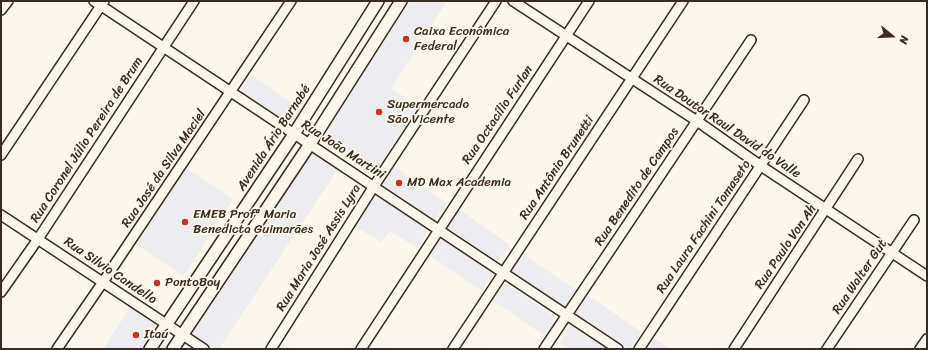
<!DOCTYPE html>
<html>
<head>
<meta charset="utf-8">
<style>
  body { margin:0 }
  #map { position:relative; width:928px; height:350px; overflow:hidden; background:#fbf7ec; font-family:Sriracha,sans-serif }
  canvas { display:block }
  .frame { position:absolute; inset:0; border:2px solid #3b2a1e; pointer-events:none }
  .north { position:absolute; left:872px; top:16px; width:40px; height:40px; -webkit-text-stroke:3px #fbf7ec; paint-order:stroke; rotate:108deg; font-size:11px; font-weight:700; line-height:16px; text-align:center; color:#3b2a1e }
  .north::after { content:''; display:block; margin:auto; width:14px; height:18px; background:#3b2a1e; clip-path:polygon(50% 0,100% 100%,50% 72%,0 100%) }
</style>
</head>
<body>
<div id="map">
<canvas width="928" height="350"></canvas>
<div class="frame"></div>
<div class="north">N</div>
</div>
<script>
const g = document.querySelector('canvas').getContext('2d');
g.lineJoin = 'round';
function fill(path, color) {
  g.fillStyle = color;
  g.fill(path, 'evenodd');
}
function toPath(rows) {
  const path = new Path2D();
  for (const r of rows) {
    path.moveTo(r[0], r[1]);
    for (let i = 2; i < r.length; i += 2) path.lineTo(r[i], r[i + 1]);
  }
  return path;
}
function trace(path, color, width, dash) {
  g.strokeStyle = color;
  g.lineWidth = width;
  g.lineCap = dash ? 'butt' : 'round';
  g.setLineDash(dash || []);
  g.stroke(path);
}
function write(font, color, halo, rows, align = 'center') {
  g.font = font + ' Sriracha,sans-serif';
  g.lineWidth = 3.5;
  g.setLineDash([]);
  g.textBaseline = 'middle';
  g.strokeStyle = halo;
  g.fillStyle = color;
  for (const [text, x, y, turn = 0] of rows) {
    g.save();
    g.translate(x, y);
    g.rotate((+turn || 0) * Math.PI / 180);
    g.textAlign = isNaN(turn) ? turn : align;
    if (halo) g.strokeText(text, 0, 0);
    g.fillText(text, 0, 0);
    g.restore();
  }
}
fill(toPath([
  [410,1,447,1,391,88,418,106,374,175,321,139],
  [251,75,304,111,292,129,239,93],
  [311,151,338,169,219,349,215,349,190,333],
  [394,166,447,203,435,220,382,184],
  [186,168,233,199,184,276,137,245],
  [377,193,430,229,417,248,390,231,381,242,354,226],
  [457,208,510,245,498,262,445,226],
  [441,237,494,273,482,291,429,255],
  [523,254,576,290,564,308,511,271],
  [505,283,558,319,546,337,493,300],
  [588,295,641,332,630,349,576,313],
  [131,306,157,324,140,349,103,349],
  [571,325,607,349,569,349,559,343],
  [654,338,670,349,647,349]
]), '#edecf0');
const minor = toPath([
  [94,1,618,349],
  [513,1,697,121,761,166,927,276],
  [1,10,8,1],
  [1,155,104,1],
  [1,215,204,349],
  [1,292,38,239,194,1],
  [57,349,103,282,291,1],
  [271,349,374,186,496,1],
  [361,349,589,1],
  [453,349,683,1],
  [544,349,751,40],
  [639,349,804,100],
  [734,349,858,159],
  [827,349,914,220],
  [920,349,927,339]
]);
const major = toPath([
  [150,349,294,134,378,1],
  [173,349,310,144,401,1]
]);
trace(minor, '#3b2a1e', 12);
trace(major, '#3b2a1e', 14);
trace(minor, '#fbf7ec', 9);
trace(major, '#fbf7ec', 11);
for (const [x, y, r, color] of [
  [406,39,4,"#c8321e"],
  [379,112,4,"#c8321e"],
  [399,183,4,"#c8321e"],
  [185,222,4,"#c8321e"],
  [157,283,4,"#c8321e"],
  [136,335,4,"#c8321e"]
]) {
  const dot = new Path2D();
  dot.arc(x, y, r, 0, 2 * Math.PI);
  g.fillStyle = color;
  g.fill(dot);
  trace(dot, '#fbf7ec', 1.5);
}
write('13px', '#3b2a1e', '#fbf7ec', [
  ["Caixa Econômica",414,32],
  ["Federal",414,47],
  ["Supermercado",387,105],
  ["São Vicente",387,120],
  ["MD Max Academia",407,183],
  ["EMEB Profª Maria",193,215],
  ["Benedicta Guimarães",193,230],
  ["PontoBoy",165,283],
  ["Itaú",144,335]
], 'left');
write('13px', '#3b2a1e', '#fbf7ec', [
  ["Rua Octacílio Furlan",498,115,-56],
  ["Rua Doutor Raul David do Valle",727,127,34],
  ["Avenida Ário Barnabé",274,138,-57],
  ["Rua Coronel Júlio Pereira de Brum",87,140,-57],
  ["Rua João Martini",343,150,33],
  ["Rua Antônio Brunetti",557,168,-56],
  ["Rua José da Silva Maciel",164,169,-56],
  ["Rua Benedito de Campos",637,187,-56],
  ["Rua Laura Fachini Tomaseto",704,227,-56],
  ["Rua Paulo Von Ah",786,247,-56],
  ["Rua Maria José Assis Lyra",319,248,-58],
  ["Rua Silvio Candello",110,271,34],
  ["Rua Walter Gut",860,277,-56]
]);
</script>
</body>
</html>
